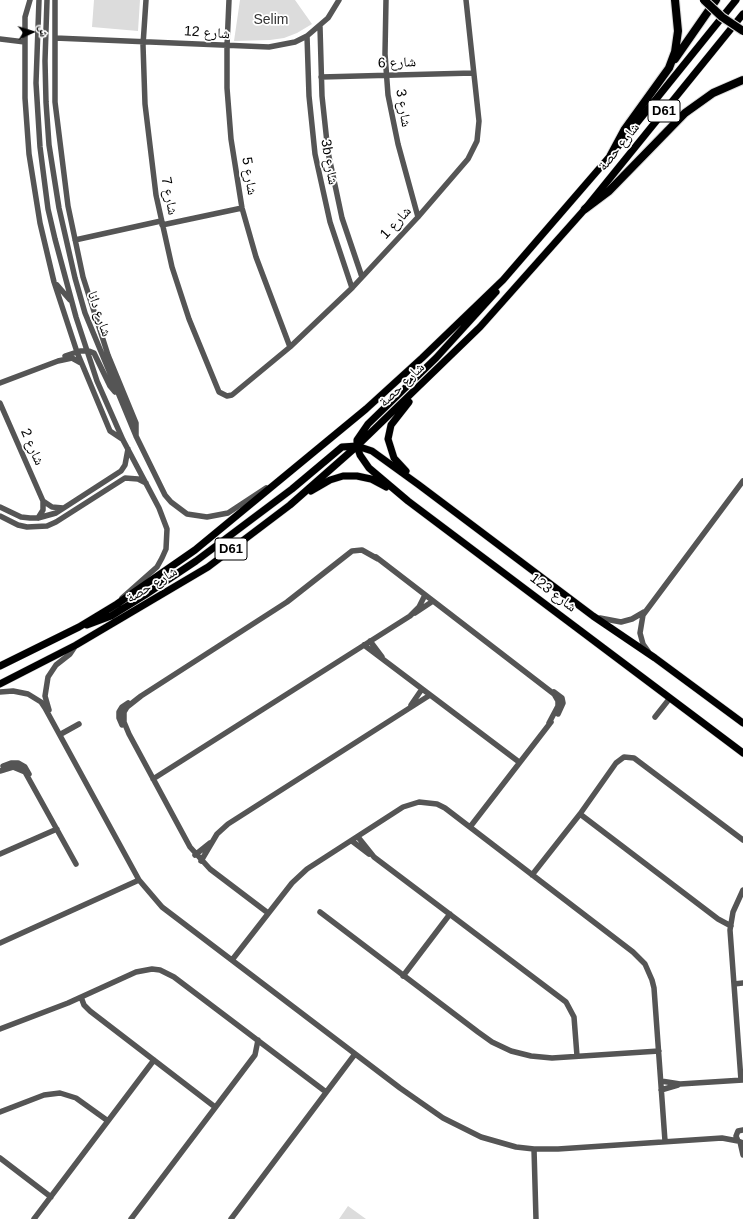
<!DOCTYPE html>
<html>
<head>
<meta charset="utf-8">
<style>
  body { margin:0 }
  #map { position:relative; width:743px; height:1219px; overflow:hidden; background:#fff; font-family:Arial,"Noto Naskh Arabic",sans-serif }
  canvas { display:block }
  .north { position:absolute; left:12px; top:12px; width:40px; height:40px; -webkit-text-stroke:3px #fff; paint-order:stroke; rotate:86deg; font-size:11px; font-weight:700; line-height:16px; text-align:center; color:#000 }
  .north::after { content:''; display:block; margin:auto; width:14px; height:18px; background:#000; clip-path:polygon(50% 0,100% 100%,50% 72%,0 100%) }
</style>
</head>
<body>
<div id="map">
<canvas width="743" height="1219"></canvas>
<div class="north">ش</div>
</div>
<script>
const g = document.querySelector('canvas').getContext('2d');
g.lineJoin = 'round';
function fill(path, color) {
  g.fillStyle = color;
  g.fill(path, 'evenodd');
}
function toPath(rows) {
  const path = new Path2D();
  for (const r of rows) {
    path.moveTo(r[0], r[1]);
    for (let i = 2; i < r.length; i += 2) path.lineTo(r[i], r[i + 1]);
  }
  return path;
}
function trace(path, color, width, dash) {
  g.strokeStyle = color;
  g.lineWidth = width;
  g.lineCap = dash ? 'butt' : 'round';
  g.setLineDash(dash || []);
  g.stroke(path);
}
function write(font, color, halo, rows, align = 'center') {
  g.font = font + ' Arial,"Noto Naskh Arabic",sans-serif';
  g.lineWidth = 3.5;
  g.setLineDash([]);
  g.textBaseline = 'middle';
  g.strokeStyle = halo;
  g.fillStyle = color;
  for (const [text, x, y, turn = 0] of rows) {
    g.save();
    g.translate(x, y);
    g.rotate((+turn || 0) * Math.PI / 180);
    g.textAlign = isNaN(turn) ? turn : align;
    if (halo) g.strokeText(text, 0, 0);
    g.fillText(text, 0, 0);
    g.restore();
  }
}
fill(toPath([
  [94,0,140,0,138,31,92,27],
  [240,0,295,0,312,24,297,33,284,38,270,40,234,41],
  [348,1206,366,1219,339,1219]
]), '#dcdcdc');
const major = toPath([
  [496,292,436,358,368,424,357,440,357,446,360,455,369,468,408,501,743,753],
  [406,471,394,458,388,439,391,425,409,402],
  [311,491,330,480,343,476,357,476,371,479,386,487],
  [87,625,111,616,145,595,196,561,292,489,342,447,357,446,372,451,419,485,593,616,655,658,743,723],
  [0,666,79,627,117,604,195,550,366,409,422,358,503,280,611,155,736,0],
  [0,684,76,645,208,567,290,505,357,446,480,327,585,209,743,14]
]);
const highway = toPath([
  [675,59,716,0],
  [611,155,625,129,669,68,675,52,678,31,675,0],
  [585,209,609,191,685,113,713,93,743,80]
]);
trace(major, '#dbdbdb', 8);
trace(highway, '#dbdbdb', 10);
trace(toPath([
  [30,0,25,17,25,98,29,154,40,223,54,282,77,352,110,431,122,439],
  [39,0,36,83,40,147,48,209,55,239,76,317,97,381,123,440,159,508,167,529,166,549,162,558,157,567,122,598],
  [47,0,45,61,46,102,49,145,59,208,75,278,85,313,136,436,165,495,171,502,187,514,207,517,228,513,266,488],
  [55,0,55,102,68,206,83,277,108,355,136,423,136,436],
  [146,0,143,45,145,104,156,195,172,267,189,319,219,392,227,396,232,395,290,347,352,288,418,217,468,159,477,141,479,121,466,0],
  [229,0,227,46,227,88,231,139,242,208,256,257,290,347],
  [386,0,385,54,388,95,398,144,418,217],
  [320,27,322,96,328,152,342,218,362,277],
  [307,36,309,96,315,154,330,222,352,288],
  [55,38,269,47,295,42,307,36,328,18,339,0],
  [0,39,25,42],
  [321,77,473,73],
  [162,225,242,208],
  [75,240,161,221],
  [57,285,70,300],
  [65,356,80,351,89,351,94,353,110,386,115,392],
  [0,383,58,361,72,358,81,363],
  [0,403,43,501,52,507,63,508],
  [0,507,21,517,30,518,38,518,56,513,121,471,125,465,128,449],
  [0,516,18,525,27,527,47,526,56,522,125,478,138,479,146,483],
  [38,518,43,510,43,501],
  [376,557,554,694,558,701,558,706,549,723],
  [415,613,433,601],
  [600,618,621,622,632,619,644,612],
  [370,641,382,657],
  [364,645,519,762],
  [648,651,643,644,640,633,643,615,743,481],
  [0,692,13,691,28,694,41,702,45,708,139,880,162,907,400,1088,443,1118,481,1137,516,1147,534,1149,558,1149,722,1138,738,1141],
  [554,692,562,698,563,703,558,714],
  [411,705,422,689],
  [49,710,45,696,48,677,56,665,70,654,76,645],
  [655,717,670,698],
  [122,725,119,718,119,712,122,707,128,703],
  [61,734,79,724],
  [3,766,11,763,18,763,25,767,29,774],
  [0,771,13,767,25,772,76,864],
  [153,779,410,616,419,607,425,595],
  [580,814,718,919,731,926],
  [470,827,551,722],
  [358,837,374,857,566,1002,574,1017,577,1056],
  [352,841,369,854],
  [0,854,57,829],
  [195,855,210,843],
  [201,861,217,834,228,824,430,695],
  [532,875,580,814,616,763,624,757,634,758,743,840],
  [320,912,478,1032,492,1042,511,1051,531,1056,552,1058,659,1051],
  [268,913,210,869,190,847,129,734,124,722,124,712,127,707,141,696,287,602,352,551,362,550,378,559],
  [0,943,139,880],
  [232,960,292,883,307,869,403,807,419,802,437,804,445,808,633,952,645,964,652,980,654,988,665,1141],
  [403,976,450,914],
  [734,984,743,983],
  [81,997,84,1005,90,1011,215,1107],
  [0,1029,68,1003,136,972,152,969,160,970,174,977,326,1092],
  [741,1080,730,930,733,912,743,890],
  [661,1081,680,1084,743,1080],
  [661,1090,678,1085],
  [0,1112,44,1095,60,1093,76,1098,108,1121],
  [743,1130,738,1131,736,1136,738,1141,743,1143],
  [740,1142,743,1155],
  [534,1149,536,1219],
  [0,1158,51,1197],
  [34,1219,154,1060],
  [131,1219,255,1055,258,1040],
  [231,1219,355,1054]
]), '#555', 5.5);
trace(major, '#000', 7);
trace(highway, '#000', 8);
const highwayBridge = toPath([
  [704,0,722,17,743,31]
]);
trace(highwayBridge, '#dbdbdb', 10, []);
trace(highwayBridge, '#000', 8);
for (const [x, y, w] of [
  [664,111,32],
  [231,549,32]
]) {
  const box = new Path2D();
  box.roundRect(x - w / 2, y - 11, w, 22, 3);
  g.fillStyle = '#fff';
  g.fill(box);
  trace(box, '#000', 1);
}
write('bold 13px', '#000', null, [
  ["D61",664,111],
  ["D61",231,549]
]);
write('14px', '#333', '#fff', [
  ["Selim",271,20]
]);
write('14px', '#000', '#fff', [
  ["شارع 12",207,33,4],
  ["شارع 6",397,63,-2],
  ["شارع 3",403,108,81],
  ["شارع حصة",619,147,-51],
  ["3b شارع",329,162,80],
  ["شارع 5",249,176,81],
  ["شارع 7",169,196,79],
  ["شارع 1",396,223,-47],
  ["شارع دانا",99,314,71],
  ["شارع حصة",402,385,-44],
  ["شارع 2",32,447,66],
  ["شارع حصة",152,585,-31],
  ["شارع 123",553,593,37]
]);
</script>
</body>
</html>
